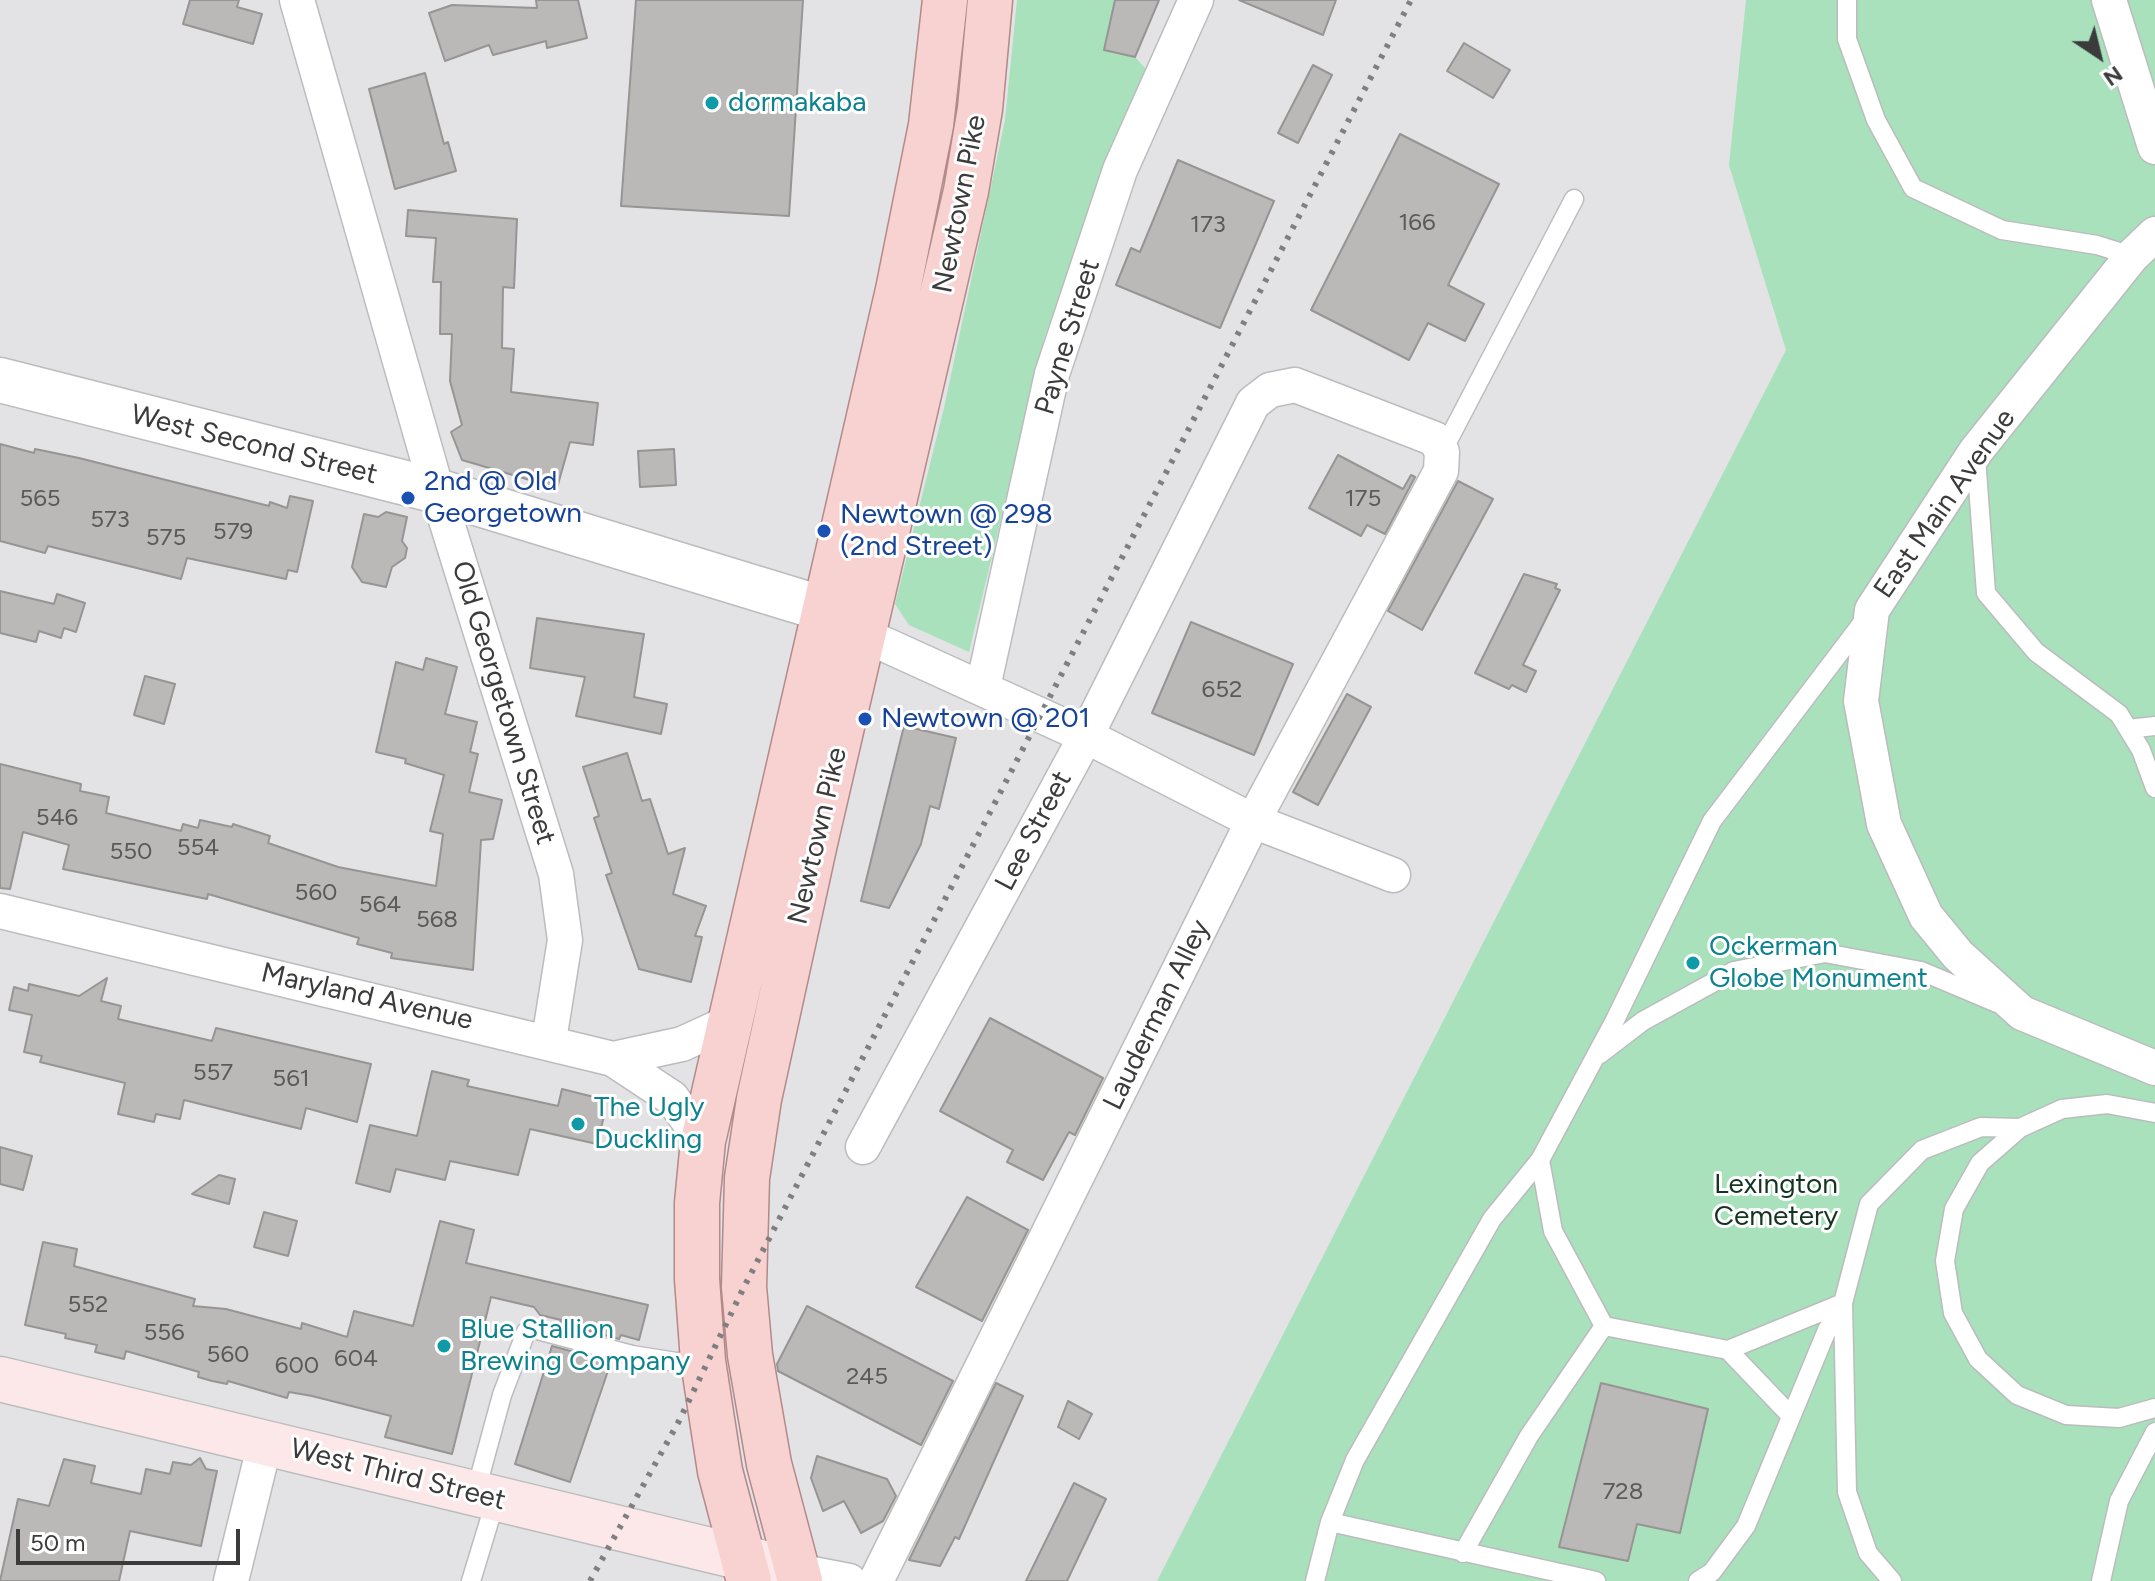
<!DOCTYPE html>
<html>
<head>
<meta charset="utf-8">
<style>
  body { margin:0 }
  #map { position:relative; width:2155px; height:1581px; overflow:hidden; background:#e3e3e5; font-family:Figtree,sans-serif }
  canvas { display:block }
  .north { position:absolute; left:2059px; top:16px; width:80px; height:80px; -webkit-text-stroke:6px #fff; paint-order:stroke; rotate:145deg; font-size:22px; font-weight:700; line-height:32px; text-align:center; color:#3b3b3c }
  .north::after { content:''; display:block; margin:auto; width:28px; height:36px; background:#3b3b3c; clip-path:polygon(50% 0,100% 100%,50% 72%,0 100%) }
  .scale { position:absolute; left:16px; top:1529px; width:224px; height:36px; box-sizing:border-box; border:4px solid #3b3b3c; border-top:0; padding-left:10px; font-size:24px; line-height:28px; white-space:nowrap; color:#3b3b3c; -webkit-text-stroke:6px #fff; paint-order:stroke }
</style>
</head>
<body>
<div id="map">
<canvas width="2155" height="1581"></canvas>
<div class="north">N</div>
<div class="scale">50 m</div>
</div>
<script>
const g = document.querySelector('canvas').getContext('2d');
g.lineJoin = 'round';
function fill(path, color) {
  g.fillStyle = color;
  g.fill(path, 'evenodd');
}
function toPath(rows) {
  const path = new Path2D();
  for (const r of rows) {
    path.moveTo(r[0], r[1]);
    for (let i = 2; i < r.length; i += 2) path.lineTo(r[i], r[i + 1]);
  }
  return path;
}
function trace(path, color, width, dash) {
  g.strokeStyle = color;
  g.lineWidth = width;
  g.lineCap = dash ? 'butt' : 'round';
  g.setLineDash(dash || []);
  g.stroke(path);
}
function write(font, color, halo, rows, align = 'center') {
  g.font = font + ' Figtree,sans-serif';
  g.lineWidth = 6;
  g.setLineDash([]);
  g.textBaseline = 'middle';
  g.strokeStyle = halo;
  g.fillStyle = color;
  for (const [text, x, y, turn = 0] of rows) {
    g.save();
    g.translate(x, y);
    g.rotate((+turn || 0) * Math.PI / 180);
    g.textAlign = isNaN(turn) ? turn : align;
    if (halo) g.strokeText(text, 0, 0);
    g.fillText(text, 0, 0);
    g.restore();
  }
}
fill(toPath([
  [1017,0,1115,0,1105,50,1135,57,1146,69,1114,143,1044,339,969,652,909,625,895,604,944,408,1005,120],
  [1746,0,2155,0,2155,1581,1157,1581,1786,350,1729,165]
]), '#a8e1bb');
const building = toPath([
  [190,0,239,0,237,7,262,14,253,44,183,24,190,0],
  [536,0,578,0,587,38,547,48,546,41,493,55,489,45,445,61,429,13,452,5,537,8,536,0],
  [636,0,803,0,789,216,621,206,636,0],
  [1115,0,1159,0,1135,57,1104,50,1115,0],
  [1239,0,1336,0,1323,35,1239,0],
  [1464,43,1510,70,1493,98,1447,71,1464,43],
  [1313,65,1332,75,1298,143,1278,133,1313,65],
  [425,73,444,144,448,142,456,171,395,189,369,89,425,73],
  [1400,134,1499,184,1448,285,1484,304,1465,341,1428,323,1409,360,1311,310,1400,134],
  [1178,160,1274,201,1220,328,1116,285,1131,248,1140,252,1178,160],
  [408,210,517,219,514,288,503,287,502,348,514,349,511,392,598,403,593,445,570,442,557,488,462,460,451,432,462,425,450,381,452,334,440,334,441,282,433,282,436,238,406,236,408,210],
  [0,444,34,453,35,449,79,458,269,506,270,502,287,508,290,496,313,501,297,572,288,570,286,579,187,558,181,579,48,546,45,553,0,541,0,444],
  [674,449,676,485,640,487,638,451,674,449],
  [1338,455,1403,489,1411,475,1415,477,1385,534,1367,525,1361,536,1309,508,1338,455],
  [1458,481,1493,499,1422,630,1388,611,1458,481],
  [386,512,407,517,402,541,407,548,405,558,392,567,386,587,362,582,352,567,364,514,378,517,386,512],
  [1524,574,1557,584,1555,588,1560,590,1523,665,1536,671,1526,692,1512,685,1509,689,1475,673,1524,574],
  [0,591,54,604,57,594,85,603,76,632,64,628,61,638,39,631,36,642,0,633,0,591],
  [537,618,644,634,634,697,667,704,661,734,576,716,585,677,530,668,537,618],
  [1191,622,1293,664,1254,755,1152,713,1191,622],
  [426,658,457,667,445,714,477,722,470,752,478,754,469,792,502,800,493,839,481,840,473,970,391,958,392,953,357,944,359,938,208,894,207,899,63,869,69,845,23,832,10,889,0,888,0,764,81,784,80,791,109,797,106,813,181,831,183,824,198,828,200,820,232,827,233,824,270,836,268,843,338,867,436,886,443,834,430,831,444,775,405,763,406,759,376,752,396,662,423,670,426,658],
  [145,676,175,684,164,724,134,715,145,676],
  [1347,694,1371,707,1318,805,1293,792,1347,694],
  [904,726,956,738,939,809,930,806,921,844,889,908,861,901,904,726],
  [627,753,642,801,650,799,668,854,685,848,673,894,706,906,695,936,702,937,691,982,639,969,606,875,612,873,594,818,599,816,583,767,627,753],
  [107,978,101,1001,121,1006,118,1019,212,1041,216,1028,371,1064,357,1122,306,1108,301,1129,184,1100,180,1119,156,1114,154,1122,118,1114,125,1083,40,1062,42,1056,24,1052,32,1015,9,1010,14,987,28,991,29,984,79,996,107,978],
  [990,1018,1103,1078,1075,1135,1069,1132,1043,1180,1007,1162,1013,1150,940,1111,990,1018],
  [432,1071,469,1080,467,1086,558,1106,562,1089,598,1098,604,1116,597,1144,530,1129,518,1175,450,1161,445,1180,396,1169,390,1192,356,1183,370,1125,417,1136,432,1071],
  [0,1147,32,1156,23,1190,0,1184,0,1147],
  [219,1175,235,1179,229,1204,192,1194,219,1175],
  [967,1197,1028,1230,982,1321,916,1287,967,1197],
  [264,1212,297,1221,288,1256,254,1247,264,1212],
  [440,1221,474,1230,466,1263,648,1305,639,1340,621,1335,619,1339,560,1323,561,1320,540,1315,534,1307,491,1297,452,1454,385,1437,391,1416,312,1396,289,1392,287,1398,228,1381,227,1384,212,1381,198,1377,199,1372,126,1351,124,1359,95,1352,97,1345,65,1338,66,1334,25,1325,43,1242,77,1249,74,1266,195,1299,193,1306,226,1309,301,1329,302,1323,347,1337,354,1311,413,1326,440,1221],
  [807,1306,953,1381,921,1445,778,1371,777,1364,807,1306],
  [552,1346,611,1362,570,1482,515,1464,552,1346],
  [996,1383,1023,1396,959,1539,955,1537,940,1566,909,1560,996,1383],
  [1601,1383,1708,1409,1680,1533,1637,1524,1628,1561,1559,1547,1601,1383],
  [1068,1401,1092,1414,1079,1439,1058,1427,1068,1401],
  [817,1456,887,1479,896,1496,883,1521,861,1533,844,1501,823,1511,811,1478,817,1456],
  [200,1458,206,1469,217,1471,201,1546,130,1531,119,1581,0,1581,18,1499,49,1506,64,1459,95,1466,91,1483,141,1494,146,1469,170,1474,173,1462,191,1465,200,1458],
  [1074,1483,1106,1499,1067,1581,1026,1581,1074,1483]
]);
fill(building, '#bab9b8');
trace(building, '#969594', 2);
const service = toPath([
  [1847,0,1847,39,1876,120,1913,188,2002,230,2097,245,2132,256],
  [1442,452,1574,199],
  [1976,458,1986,593,2036,652,2119,714,2141,750,2155,788],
  [2128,729,2155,726],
  [1600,1054,1643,1021,1734,971,1825,953,1921,971,1997,1003],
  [2155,1113,2107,1104,2062,1109,2020,1128,1980,1163,1954,1209,1945,1261,1953,1313,1978,1359,2017,1395,2066,1415,2119,1418,2155,1408],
  [1843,1303,1728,1350,1604,1326,1553,1231,1540,1160,1615,1020,1712,821,1866,618],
  [1728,1350,1791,1416],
  [475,1494,502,1395,526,1332,534,1329,632,1355,676,1362,703,1361],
  [1330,1522,1596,1581],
  [1463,1553,1529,1436,1604,1326],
  [471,1581,496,1499],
  [1315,1581,1330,1522,1355,1460,1492,1219,1540,1160],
  [1698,1581,1712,1572,1746,1526,1827,1330,1843,1303],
  [1892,1581,1868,1553,1847,1492,1843,1303,1869,1204,1922,1150,1981,1127,2020,1128],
  [2101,1581,2119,1501,2155,1432]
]);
const minor = toPath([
  [297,0,437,491,556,874,565,940,549,1040],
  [2109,0,2155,147],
  [2155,234,2132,256,1976,451,1872,610,1861,701,1884,824,1926,916,1958,955,2022,1013,2155,1068],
  [864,635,1086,736,1253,821,1393,875],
  [983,687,1052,374,1120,170,1196,0],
  [0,911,613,1059,672,1098,703,1141],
  [613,1059,682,1044,728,1023],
  [863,1147,1086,736,1253,403,1270,390,1295,385,1435,439,1442,452,1441,471,1253,821,876,1581],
  [797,1571,849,1581],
  [231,1581,265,1443]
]);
const tertiary = toPath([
  [0,380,437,491,824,609,855,629]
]);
const secondary = toPath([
  [0,1379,797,1571]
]);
const primary = toPath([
  [749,1581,720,1471,703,1361,697,1279,697,1203,703,1141,898,290,931,125,945,0],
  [800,1581,769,1464,750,1355,744,1287,747,1178,759,1099,815,843,966,191,980,109,990,0]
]);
trace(service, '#bbbcbd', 21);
trace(minor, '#bbbcbd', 37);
trace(tertiary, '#bbbcbd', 47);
trace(secondary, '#bbbcbd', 47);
trace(primary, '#b38989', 47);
trace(service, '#fff', 18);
trace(minor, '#fff', 34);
trace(tertiary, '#fff', 44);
trace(secondary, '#fce8e8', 44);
trace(primary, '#f8d1d1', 44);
trace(toPath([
  [590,1581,679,1421,744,1287,1411,0]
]), '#7f7f80', 6, [4, 8]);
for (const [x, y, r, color] of [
  [712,103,8,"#0f9aa8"],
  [408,498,8,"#1a4fb4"],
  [824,531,8,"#1a4fb4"],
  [865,719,8,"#1a4fb4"],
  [1693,963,8,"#0f9aa8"],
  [578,1124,8,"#0f9aa8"],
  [444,1346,8,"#0f9aa8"]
]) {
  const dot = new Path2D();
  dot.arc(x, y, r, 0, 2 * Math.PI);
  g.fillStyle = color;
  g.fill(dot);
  trace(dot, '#fff', 3);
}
write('24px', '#5b5a5b', null, [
  ["166",1417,223],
  ["173",1208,225],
  ["565",40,499],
  ["175",1363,499],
  ["573",110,520],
  ["579",233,532],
  ["575",166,538],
  ["652",1222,690],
  ["546",57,818],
  ["554",198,848],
  ["550",131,852],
  ["560",316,893],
  ["564",380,905],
  ["568",437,920],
  ["557",213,1073],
  ["561",291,1079],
  ["552",88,1305],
  ["556",164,1333],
  ["560",228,1355],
  ["604",356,1359],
  ["600",297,1366],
  ["245",867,1377],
  ["728",1623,1492]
]);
write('28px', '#0d838f', '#fff', [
  ["dormakaba",728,103],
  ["Ockerman",1709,947],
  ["Globe Monument",1709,979],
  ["The Ugly",594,1108],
  ["Duckling",594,1140],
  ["Blue Stallion",460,1330],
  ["Brewing Company",460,1362]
], 'left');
write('28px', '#3b3b3c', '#fff', [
  ["Newtown Pike",960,204,-79],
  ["Payne Street",1068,337,-73],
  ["West Second Street",254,445,14],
  ["East Main Avenue",1945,504,-55],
  ["Old Georgetown Street",503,703,73],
  ["Lee Street",1034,831,-62],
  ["Newtown Pike",818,836,-77],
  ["Maryland Avenue",367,997,13],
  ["Lauderman Alley",1157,1015,-64],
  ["West Third Street",398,1475,14]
]);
write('28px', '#164399', '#fff', [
  ["2nd @ Old",424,482],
  ["Georgetown",424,514],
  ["Newtown @ 298",840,515],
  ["(2nd Street)",840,547],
  ["Newtown @ 201",881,719]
], 'left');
write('28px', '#153522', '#fff', [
  ["Lexington",1776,1185],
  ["Cemetery",1776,1217]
]);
</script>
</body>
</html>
